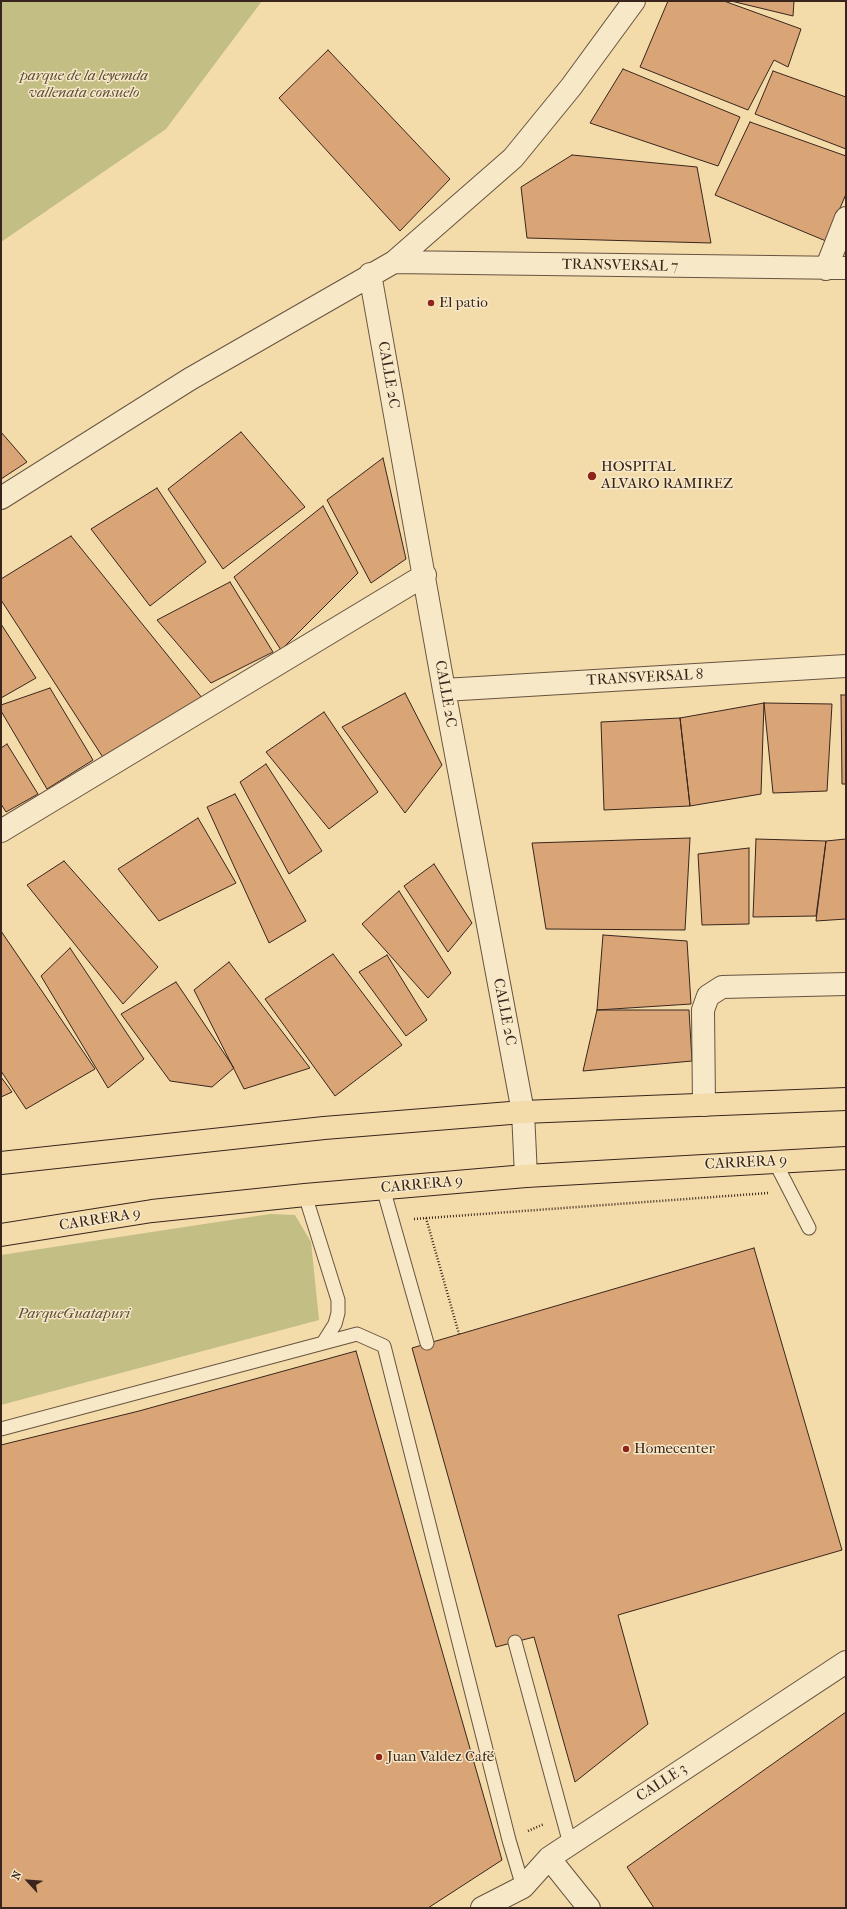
<!DOCTYPE html>
<html>
<head>
<meta charset="utf-8">
<style>
  body { margin:0 }
  #map { position:relative; width:847px; height:1909px; overflow:hidden; background:#f3dcaa; font-family:"IM FELL French Canon",serif }
  canvas { display:block }
  .frame { position:absolute; inset:0; border:2px solid #39251d; pointer-events:none }
  .north { position:absolute; left:8px; top:1861px; width:40px; height:40px; -webkit-text-stroke:3px #f7e8c8; paint-order:stroke; rotate:296deg; font-size:11px; font-weight:700; line-height:16px; text-align:center; color:#39251d }
  .north::after { content:''; display:block; margin:auto; width:14px; height:18px; background:#39251d; clip-path:polygon(50% 0,100% 100%,50% 72%,0 100%) }
</style>
</head>
<body>
<div id="map">
<canvas width="847" height="1909"></canvas>
<div class="frame"></div>
<div class="north">N</div>
</div>
<script>
const g = document.querySelector('canvas').getContext('2d');
g.lineJoin = 'round';
function fill(path, color) {
  g.fillStyle = color;
  g.fill(path, 'evenodd');
}
function toPath(rows) {
  const path = new Path2D();
  for (const r of rows) {
    path.moveTo(r[0], r[1]);
    for (let i = 2; i < r.length; i += 2) path.lineTo(r[i], r[i + 1]);
  }
  return path;
}
function trace(path, color, width, dash) {
  g.strokeStyle = color;
  g.lineWidth = width;
  g.lineCap = dash ? 'butt' : 'round';
  g.setLineDash(dash || []);
  g.stroke(path);
}
function write(font, color, halo, rows, align = 'center') {
  g.font = font + ' "IM FELL French Canon",serif';
  g.lineWidth = 3;
  g.setLineDash([]);
  g.textBaseline = 'middle';
  g.strokeStyle = halo;
  g.fillStyle = color;
  for (const [text, x, y, turn = 0] of rows) {
    g.save();
    g.translate(x, y);
    g.rotate((+turn || 0) * Math.PI / 180);
    g.textAlign = isNaN(turn) ? turn : align;
    if (halo) g.strokeText(text, 0, 0);
    g.fillText(text, 0, 0);
    g.restore();
  }
}
fill(toPath([
  [1,1,262,1,166,129,1,242],
  [270,1214,295,1215,311,1242,319,1320,1,1405,1,1255]
]), '#c2be84');
const building = toPath([
  [668,1,724,1,801,29,788,67,774,60,748,110,640,67,668,1],
  [731,1,794,1,793,16,731,1],
  [328,50,450,179,400,231,279,98,328,50],
  [623,69,740,117,718,166,590,123,623,69],
  [773,71,846,97,846,149,755,114,773,71],
  [750,122,846,156,846,194,826,241,715,195,750,122],
  [572,155,697,167,711,243,527,238,521,187,572,155],
  [1,432,27,462,1,479,1,432],
  [241,432,305,507,223,569,168,489,241,432],
  [383,458,406,559,371,583,327,500,383,458],
  [157,488,206,562,150,606,91,529,157,488],
  [323,506,358,573,281,650,234,577,323,506],
  [71,536,203,699,104,759,1,600,1,579,71,536],
  [230,582,273,652,211,683,157,620,230,582],
  [1,624,36,678,1,698,1,624],
  [50,688,93,760,47,789,1,711,1,705,50,688],
  [405,693,442,765,405,813,342,727,405,693],
  [841,695,846,695,846,784,842,784,841,695],
  [764,703,832,704,827,791,773,793,764,703],
  [764,703,761,794,690,806,680,718,764,703],
  [324,712,378,792,329,829,266,752,324,712],
  [680,718,690,806,604,810,601,722,680,718],
  [7,744,38,794,6,812,1,804,1,748,7,744],
  [266,764,322,851,289,874,240,782,266,764],
  [235,794,306,921,269,943,207,807,235,794],
  [198,818,236,883,159,921,118,869,198,818],
  [690,838,685,930,546,929,532,843,690,838],
  [756,839,826,841,816,916,753,917,756,839],
  [846,839,846,919,816,921,826,841,846,839],
  [749,848,749,924,702,925,698,854,749,848],
  [64,861,158,967,123,1004,27,885,64,861],
  [434,864,472,923,448,952,404,886,434,864],
  [399,891,451,973,428,998,362,924,399,891],
  [1,931,95,1069,26,1109,1,1071,1,931],
  [603,935,687,941,691,1004,597,1010,603,935],
  [70,948,144,1059,108,1088,41,976,70,948],
  [333,954,402,1045,335,1096,265,999,333,954],
  [387,955,427,1020,406,1036,359,972,387,955],
  [229,962,310,1068,244,1089,194,990,229,962],
  [176,982,234,1068,212,1087,170,1081,121,1014,176,982],
  [597,1010,689,1010,692,1061,583,1071,597,1010],
  [1,1077,12,1092,1,1097,1,1077],
  [754,1248,842,1550,618,1615,648,1724,575,1782,534,1637,496,1647,412,1348,754,1248],
  [356,1351,502,1860,428,1908,1,1908,1,1445,139,1411,356,1351],
  [846,1712,846,1908,654,1908,627,1867,846,1712]
]);
fill(building, '#d9a576');
trace(building, '#39251d', 1);
const service = toPath([
  [775,1162,809,1228],
  [383,1188,427,1343],
  [305,1195,338,1300,338,1313,335,1324,323,1343],
  [1,1429,357,1334,384,1346,509,1840,523,1887],
  [515,1642,570,1844]
]);
const minor = toPath([
  [394,262,846,268],
  [826,269,846,218],
  [370,274,444,690,523,1112,526,1176],
  [1,498,190,379,394,262,513,158,571,87,634,1],
  [444,690,846,666],
  [1,831,425,575],
  [704,1105,703,1010,708,996,722,987,846,984],
  [549,1858,589,1908],
  [482,1908,523,1887,549,1858,846,1662]
]);
const trunk = toPath([
  [1,1163,324,1128,523,1112,846,1099],
  [1,1235,152,1211,305,1195,526,1176,846,1158]
]);
trace(service, '#685340', 15);
trace(minor, '#685340', 24);
trace(trunk, '#39251d', 24);
trace(toPath([
  [426,1218,459,1334],
  [414,1219,768,1193],
  [528,1831,544,1824]
]), '#39251d', 2.5, [1, 2]);
trace(service, '#f7e8c8', 13);
trace(minor, '#f7e8c8', 22);
trace(trunk, '#f3dcaa', 22);
for (const [x, y, r, color] of [
  [431,303,4,"#8f2418"],
  [592,476,5,"#8f2418"],
  [626,1449,4,"#8f2418"],
  [379,1757,4,"#8f2418"]
]) {
  const dot = new Path2D();
  dot.arc(x, y, r, 0, 2 * Math.PI);
  g.fillStyle = color;
  g.fill(dot);
  trace(dot, '#f7e8c8', 1.5);
}
write('italic 15px', '#5b4b37', '#f7e8c8', [
  ["parque de la leyemda",84,76],
  ["vallenata consuelo",84,93],
  ["ParqueGuatapuri",74,1314]
]);
write('15px', '#39251d', '#f7e8c8', [
  ["TRANSVERSAL 7",620,266,1],
  ["CALLE 2C",388,375,80],
  ["TRANSVERSAL 8",645,678,-3],
  ["CALLE 2C",445,694,80],
  ["CALLE 2C",504,1012,79],
  ["CARRERA 9",746,1163,-3],
  ["CARRERA 9",422,1185,-5],
  ["CARRERA 9",100,1220,-9],
  ["CALLE 3",662,1783,-33]
]);
write('15px', '#39251d', '#f7e8c8', [
  ["El patio",439,303],
  ["HOSPITAL",601,467],
  ["ALVARO RAMIREZ",601,484],
  ["Homecenter",634,1449],
  ["Juan Valdez Café",387,1757]
], 'left');
</script>
</body>
</html>
